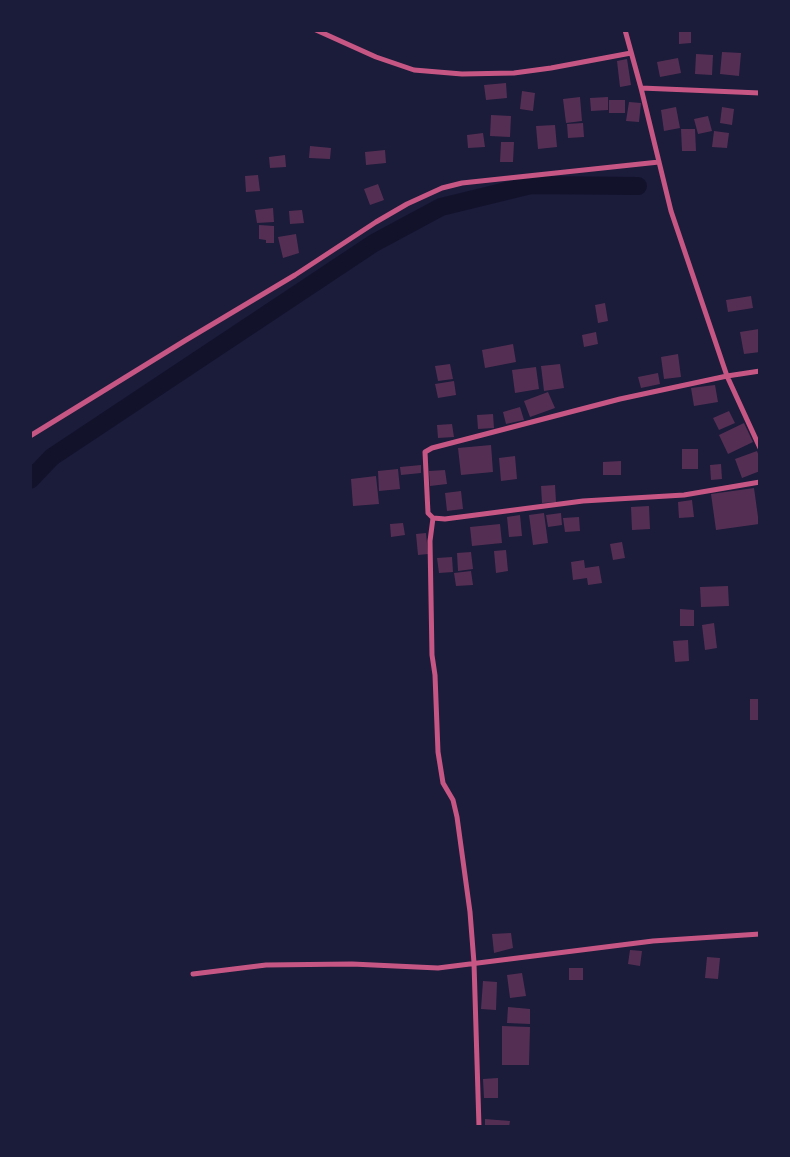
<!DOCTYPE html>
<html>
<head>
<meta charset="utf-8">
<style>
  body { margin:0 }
  #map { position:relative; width:790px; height:1157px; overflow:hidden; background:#1b1b3a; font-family:Bitter,serif }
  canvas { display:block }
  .frame { position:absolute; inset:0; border:32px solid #1b1b3a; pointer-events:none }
</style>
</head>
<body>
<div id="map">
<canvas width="790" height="1157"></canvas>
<div class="frame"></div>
</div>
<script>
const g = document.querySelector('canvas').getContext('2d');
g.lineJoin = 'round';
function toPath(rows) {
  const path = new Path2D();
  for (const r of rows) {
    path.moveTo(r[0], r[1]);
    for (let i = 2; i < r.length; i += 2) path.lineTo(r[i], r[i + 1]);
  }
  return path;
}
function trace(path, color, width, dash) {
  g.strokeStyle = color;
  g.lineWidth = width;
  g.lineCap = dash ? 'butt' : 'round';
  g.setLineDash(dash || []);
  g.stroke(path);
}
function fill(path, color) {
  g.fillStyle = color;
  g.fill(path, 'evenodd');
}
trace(toPath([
  [30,480,52,457,374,243,441,207,531,185,638,186]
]), '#12122b', 18);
fill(toPath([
  [679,30,691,31,691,43,679,44],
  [722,52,741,53,739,76,720,74],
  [696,54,713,55,712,75,695,74],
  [678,58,681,73,660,77,657,62],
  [627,59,631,85,620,87,617,61],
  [506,83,507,98,486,100,484,85],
  [522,91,535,93,533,111,520,109],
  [580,97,582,121,566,123,563,99],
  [608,97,608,110,591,111,590,98],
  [609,100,625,100,625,113,609,113],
  [629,102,641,103,639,122,626,121],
  [676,107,680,128,664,131,661,110],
  [722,107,734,109,732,125,720,123],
  [491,115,511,116,510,137,490,136],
  [708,116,712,131,698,134,694,119],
  [583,123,584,137,568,138,567,124],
  [555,125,557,147,538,149,536,126],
  [681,129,695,129,696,151,682,151],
  [714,131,729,133,727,148,712,147],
  [483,133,485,147,468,148,467,135],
  [501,142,514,142,513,162,500,162],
  [310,146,331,148,330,159,309,158],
  [385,150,386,163,366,165,365,152],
  [285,155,286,167,270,168,269,157],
  [258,175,260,191,246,192,245,176],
  [378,184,384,200,370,205,364,189],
  [273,208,274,222,257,223,255,210],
  [302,210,304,223,290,224,289,211],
  [259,225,274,226,274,243,266,243,266,240,259,239],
  [296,234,299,253,283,258,278,237],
  [751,296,753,308,728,312,726,300],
  [605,303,608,321,598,323,595,305],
  [759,329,760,352,744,354,740,332],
  [596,332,598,344,584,347,582,335],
  [513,344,516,362,485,368,482,350],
  [678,354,681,377,664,379,661,357],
  [450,364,453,379,438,381,435,366],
  [560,364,564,388,544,391,541,366],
  [536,367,539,389,515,393,512,370],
  [658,373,660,384,641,388,638,377],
  [454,381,456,395,438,398,435,384],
  [715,385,718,402,694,406,691,388],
  [548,392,555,408,530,417,524,401],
  [520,407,524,420,506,424,503,412],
  [729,411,735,423,719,430,713,418],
  [493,414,494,428,478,429,477,415],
  [744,423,753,442,728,454,719,435],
  [452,424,454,437,438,438,437,425],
  [491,445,493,472,461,475,458,448],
  [682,449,698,449,698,469,682,469],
  [757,451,760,459,760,471,742,478,735,459],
  [515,456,517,479,501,481,499,458],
  [621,461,621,475,603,475,603,462],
  [721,464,722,479,711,480,710,465],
  [421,465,421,473,401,475,400,467],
  [398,469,400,489,379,491,378,471],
  [445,470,447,484,430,486,429,471],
  [376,476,379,504,353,506,351,479],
  [555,485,556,502,542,503,541,486],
  [754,488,759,524,716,530,711,494],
  [461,491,463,509,447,511,445,493],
  [692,500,694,517,679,518,678,502],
  [649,506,650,529,632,530,631,507],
  [544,513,548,543,533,545,529,515],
  [561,513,562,525,548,527,546,515],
  [520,515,522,536,509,537,507,517],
  [579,517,580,531,565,532,563,518],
  [403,523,405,535,391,537,390,524],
  [500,524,502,543,472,546,470,527],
  [426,533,428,554,418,555,416,534],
  [622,542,625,558,613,560,610,544],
  [506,550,508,571,496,573,494,551],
  [471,552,473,569,458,571,457,553],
  [452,557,453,572,439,573,437,558],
  [584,560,585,568,599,566,602,583,588,585,587,578,573,580,571,562],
  [471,571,473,585,456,586,454,573],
  [728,586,729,606,701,607,700,587],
  [680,609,694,610,694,626,680,626],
  [714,623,717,648,705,650,702,625],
  [688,640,689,661,675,662,673,641],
  [750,699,760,699,760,720,750,720],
  [511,933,513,948,494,953,492,934],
  [630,950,642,951,640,966,628,964],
  [707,957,720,958,718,979,705,978],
  [569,968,583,968,583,980,569,980],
  [522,973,526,996,510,998,507,975],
  [483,981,497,982,496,1010,481,1009],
  [508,1007,530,1009,530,1024,507,1023],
  [502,1026,530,1027,529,1065,502,1065],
  [498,1078,498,1098,484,1098,483,1079],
  [485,1119,510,1121,509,1127,485,1127]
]), '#542f53');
trace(toPath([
  [316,30,376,57,414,70,462,74,514,73,551,68,631,53],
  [625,30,641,88,671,211,727,376,760,448],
  [641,88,760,93],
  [760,371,727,376,620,399,432,448,425,452,428,513,433,518,445,519,583,501,684,495,760,482],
  [30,436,186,340,295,275,376,222,407,204,442,188,462,183,659,162],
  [433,518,430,541,432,655,435,675,438,752,443,783,453,800,457,817,470,912,474,963,479,1127],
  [193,974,266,965,352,964,438,968,653,941,760,934]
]), '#c65784', 5);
</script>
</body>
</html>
